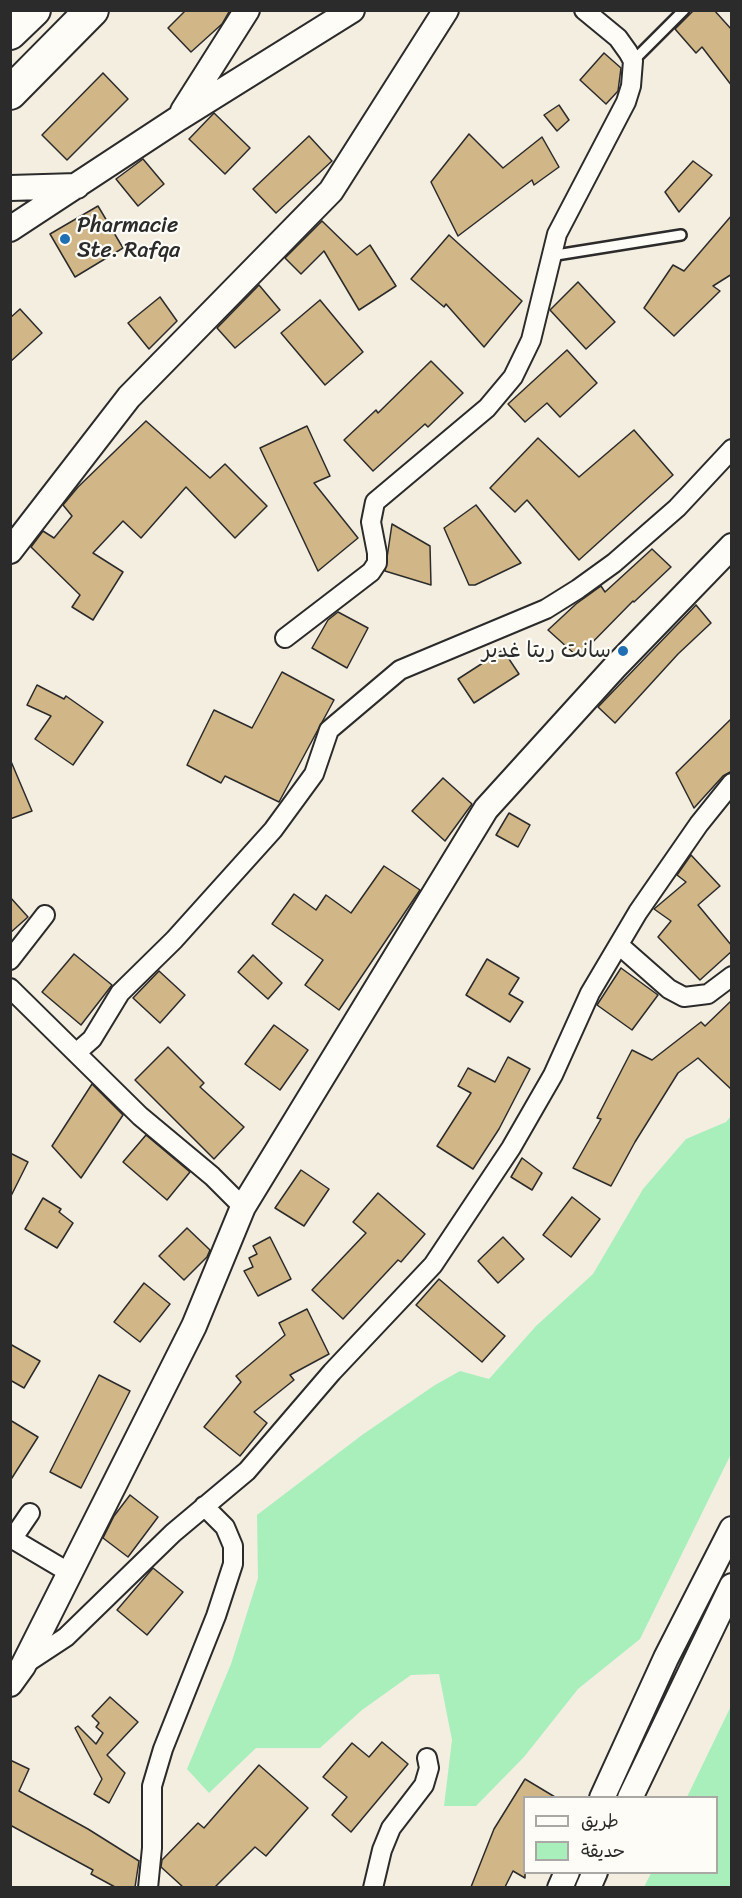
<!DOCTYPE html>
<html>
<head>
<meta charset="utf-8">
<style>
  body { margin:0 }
  #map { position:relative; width:742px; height:1898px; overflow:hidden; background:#f4eee1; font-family:Sriracha,"Playpen Sans Arabic",sans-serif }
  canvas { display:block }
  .frame { position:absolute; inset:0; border:12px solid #2b2b2b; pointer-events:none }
  .legend { position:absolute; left:523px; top:1796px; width:195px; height:78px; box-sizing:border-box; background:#fdfcf7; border:2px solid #a9a8a5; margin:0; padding:8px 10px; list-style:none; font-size:18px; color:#2b2b2b }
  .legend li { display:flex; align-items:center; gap:12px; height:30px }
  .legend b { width:30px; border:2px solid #a9a8a5 }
</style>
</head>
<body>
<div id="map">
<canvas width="742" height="1898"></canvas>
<div class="frame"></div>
<ul class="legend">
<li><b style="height:8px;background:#fdfcf7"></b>طريق</li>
<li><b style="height:16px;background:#a8efbc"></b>حديقة</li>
</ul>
</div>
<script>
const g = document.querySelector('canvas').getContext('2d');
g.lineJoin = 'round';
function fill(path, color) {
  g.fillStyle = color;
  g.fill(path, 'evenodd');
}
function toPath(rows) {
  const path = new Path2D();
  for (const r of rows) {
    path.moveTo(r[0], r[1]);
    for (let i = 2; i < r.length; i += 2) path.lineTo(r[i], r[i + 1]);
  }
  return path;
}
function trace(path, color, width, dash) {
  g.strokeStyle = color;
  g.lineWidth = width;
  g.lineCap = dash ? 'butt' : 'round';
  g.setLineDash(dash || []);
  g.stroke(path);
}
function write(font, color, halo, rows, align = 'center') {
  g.font = font + ' Sriracha,"Playpen Sans Arabic",sans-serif';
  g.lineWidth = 4.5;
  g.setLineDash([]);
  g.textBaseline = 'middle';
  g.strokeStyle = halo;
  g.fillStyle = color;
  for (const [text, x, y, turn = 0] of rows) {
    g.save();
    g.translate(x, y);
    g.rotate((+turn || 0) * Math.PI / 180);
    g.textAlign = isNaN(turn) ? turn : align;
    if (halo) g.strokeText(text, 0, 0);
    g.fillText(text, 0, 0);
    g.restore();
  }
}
fill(toPath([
  [731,1116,731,1454,640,1639,578,1689,524,1757,476,1806,444,1806,452,1740,439,1674,411,1675,362,1710,320,1748,256,1748,209,1793,187,1769,231,1664,258,1578,257,1515,362,1435,435,1385,460,1371,489,1379,536,1326,593,1274,643,1189,686,1139,726,1122],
  [731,1706,731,1887,644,1887,651,1873,716,1872,716,1798,687,1797]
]), '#a8efbc');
const building = toPath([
  [186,10,230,10,222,24,191,52,168,28,186,10],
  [694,10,714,10,732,30,732,86,702,47,696,53,675,29,694,10],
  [604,53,621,68,618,91,606,104,580,80,604,53],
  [103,73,128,99,67,160,42,135,103,73],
  [559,105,569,120,557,131,544,115,559,105],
  [214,113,250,148,225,174,189,139,214,113],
  [469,134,503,168,542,137,559,167,534,185,532,180,458,236,431,182,469,134],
  [309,136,332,161,276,213,253,189,309,136],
  [143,159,164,184,138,206,116,179,143,159],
  [693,161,712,175,679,212,665,192,693,161],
  [98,206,123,248,75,277,50,234,98,206],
  [732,215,732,274,713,286,720,291,674,336,644,308,673,265,684,271,732,215],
  [322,221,357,255,370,245,396,286,359,310,324,251,301,274,285,258,322,221],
  [449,235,522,301,484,347,446,304,444,307,411,279,449,235],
  [578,282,615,322,586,349,550,310,578,282],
  [259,285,280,310,235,348,217,328,259,285],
  [160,297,177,321,149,349,128,323,160,297],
  [320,300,363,352,325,385,281,333,320,300],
  [20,309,42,333,10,362,10,318,20,309],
  [567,350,597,383,560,417,547,403,525,422,508,404,567,350],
  [431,361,463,393,428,427,425,424,373,471,344,440,376,410,378,413,431,361],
  [146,421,210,478,225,464,267,506,235,538,186,487,141,538,123,521,93,553,123,572,93,620,72,607,80,595,31,547,43,531,54,538,72,516,63,505,78,487,146,421],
  [307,426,330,476,314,483,358,538,318,571,260,448,307,426],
  [634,430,673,475,579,560,527,500,515,512,490,488,538,438,579,477,634,430],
  [476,505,521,563,475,585,469,585,444,528,476,505],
  [392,524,430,546,431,585,385,571,392,524],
  [652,549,671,567,634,602,633,601,578,657,548,630,576,604,601,586,605,592,652,549],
  [696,605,711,623,678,654,615,723,598,707,696,605],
  [338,612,368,628,347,668,312,648,328,620,338,612],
  [503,650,519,674,474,703,458,679,503,650],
  [282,672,334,700,279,802,225,776,221,783,187,765,214,710,252,728,282,672],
  [37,685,64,699,66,696,103,722,73,765,35,739,51,716,27,705,37,685],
  [732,718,732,771,723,776,694,808,676,773,732,718],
  [10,759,32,811,10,819,10,759],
  [443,778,472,804,445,841,412,811,443,778],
  [509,813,530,825,518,847,496,835,509,813],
  [691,855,720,886,698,905,732,946,732,951,700,980,658,937,671,921,654,909,686,882,677,875,691,855],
  [384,866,420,890,339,1010,305,985,323,960,272,924,294,894,316,910,326,895,351,913,384,866],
  [10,897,28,917,10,933,10,897],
  [74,954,112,985,81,1025,42,992,74,954],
  [253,955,282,983,268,999,238,972,253,955],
  [487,959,519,978,509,994,523,1002,510,1022,466,995,487,959],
  [621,968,658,995,632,1030,597,1005,621,968],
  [159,971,185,995,160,1023,133,998,159,971],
  [732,1000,732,1090,698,1058,678,1073,635,1142,611,1186,573,1168,601,1119,597,1118,632,1050,652,1060,701,1022,705,1026,732,1000],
  [274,1025,308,1050,280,1090,245,1064,274,1025],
  [168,1047,204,1083,200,1087,244,1127,214,1159,135,1080,168,1047],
  [508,1057,530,1069,499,1129,473,1169,437,1146,471,1093,458,1086,468,1068,495,1082,508,1057],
  [92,1084,123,1115,81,1178,52,1146,92,1084],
  [146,1135,190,1172,167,1200,123,1162,146,1135],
  [10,1153,28,1162,10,1198,10,1153],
  [522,1158,542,1173,532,1190,511,1177,522,1158],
  [301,1170,329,1189,304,1226,275,1208,301,1170],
  [378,1193,425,1234,401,1262,398,1260,343,1319,312,1290,366,1233,353,1222,378,1193],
  [572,1197,600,1219,571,1257,543,1235,572,1197],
  [43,1198,61,1209,59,1212,73,1223,57,1248,25,1229,43,1198],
  [187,1228,210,1250,207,1257,184,1280,159,1256,187,1228],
  [270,1237,291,1279,258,1296,244,1271,253,1267,249,1258,257,1254,253,1246,270,1237],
  [503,1237,524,1259,498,1283,478,1261,503,1237],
  [439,1279,505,1336,482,1362,416,1305,439,1279],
  [144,1283,170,1304,140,1342,114,1322,144,1283],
  [307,1309,329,1354,290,1375,294,1380,254,1412,267,1423,240,1456,204,1427,241,1382,236,1376,285,1335,279,1323,307,1309],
  [10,1344,40,1361,24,1388,10,1380,10,1344],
  [99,1375,130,1391,81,1488,50,1472,99,1375],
  [10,1420,38,1437,10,1481,10,1420],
  [130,1495,158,1517,128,1557,103,1538,114,1516,130,1495],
  [153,1568,183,1592,147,1635,117,1610,153,1568],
  [110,1697,138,1722,107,1755,125,1773,109,1803,94,1794,102,1779,75,1728,78,1726,96,1744,103,1733,96,1727,99,1723,92,1716,110,1697],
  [382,1742,408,1764,351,1832,332,1815,347,1797,323,1777,352,1743,369,1757,382,1742],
  [10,1760,29,1769,19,1791,88,1829,139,1861,135,1887,115,1887,91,1874,93,1870,10,1825,10,1760],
  [259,1765,308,1808,266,1856,255,1847,215,1887,183,1887,161,1867,162,1860,198,1823,204,1828,259,1765],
  [525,1779,555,1797,525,1797,525,1878,513,1871,505,1887,471,1887,494,1829,525,1779]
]);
fill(building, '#d1b687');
trace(building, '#2b2b2b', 1.5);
const lane = toPath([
  [633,61,684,10],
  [550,256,681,235]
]);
const street = toPath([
  [285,638,371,572,377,563,377,553,371,522,375,502,487,408,513,377,531,340,557,234,626,102,631,86,633,61,628,52,618,38,584,10],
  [619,945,669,989,684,997,708,994,732,976],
  [10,960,45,915],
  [10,988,140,1116,212,1176,243,1207],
  [76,1053,92,1039,120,993,174,940,273,830,314,774,329,730,400,670,546,609,578,589,614,563,677,508,732,449],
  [30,1513,15,1535,16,1541,70,1573],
  [25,1664,66,1637,173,1533,247,1471,332,1372,433,1265,511,1148,553,1075,590,993,638,912,699,824,732,783],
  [148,1888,152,1848,152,1786,163,1749,216,1616,233,1564,233,1546,225,1527,204,1506],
  [373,1888,382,1850,391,1828,424,1785,429,1768,427,1758]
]);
const secondary = toPath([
  [183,111,247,10],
  [10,188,77,186],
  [10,229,179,118,352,10],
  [10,551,129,397,331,191,446,10],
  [10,1684,23,1666,194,1326,243,1207,486,809,614,668,732,546],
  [602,1798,666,1658,732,1529],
  [630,1798,732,1586],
  [560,1888,567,1872],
  [588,1888,595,1872]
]);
const highway = toPath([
  [10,33,34,10],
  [10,93,92,10]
]);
trace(lane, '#2b2b2b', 14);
trace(street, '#2b2b2b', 22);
trace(secondary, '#2b2b2b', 28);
trace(highway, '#2b2b2b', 36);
trace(lane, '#fdfcf7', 9);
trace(street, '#fdfcf7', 18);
trace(secondary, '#fdfcf7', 24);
trace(highway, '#fdfcf7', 32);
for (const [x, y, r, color] of [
  [65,239,6,"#1f6fb2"],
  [623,651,6,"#1f6fb2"]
]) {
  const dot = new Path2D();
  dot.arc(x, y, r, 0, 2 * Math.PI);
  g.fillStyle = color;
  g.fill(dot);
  trace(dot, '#fdfcf7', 2);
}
write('22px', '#2b2b2b', '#fdfcf7', [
  ["Pharmacie",77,226],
  ["Ste. Rafqa",77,251],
  ["سانت ريتا غدير",611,651,"right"]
], 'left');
</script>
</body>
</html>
